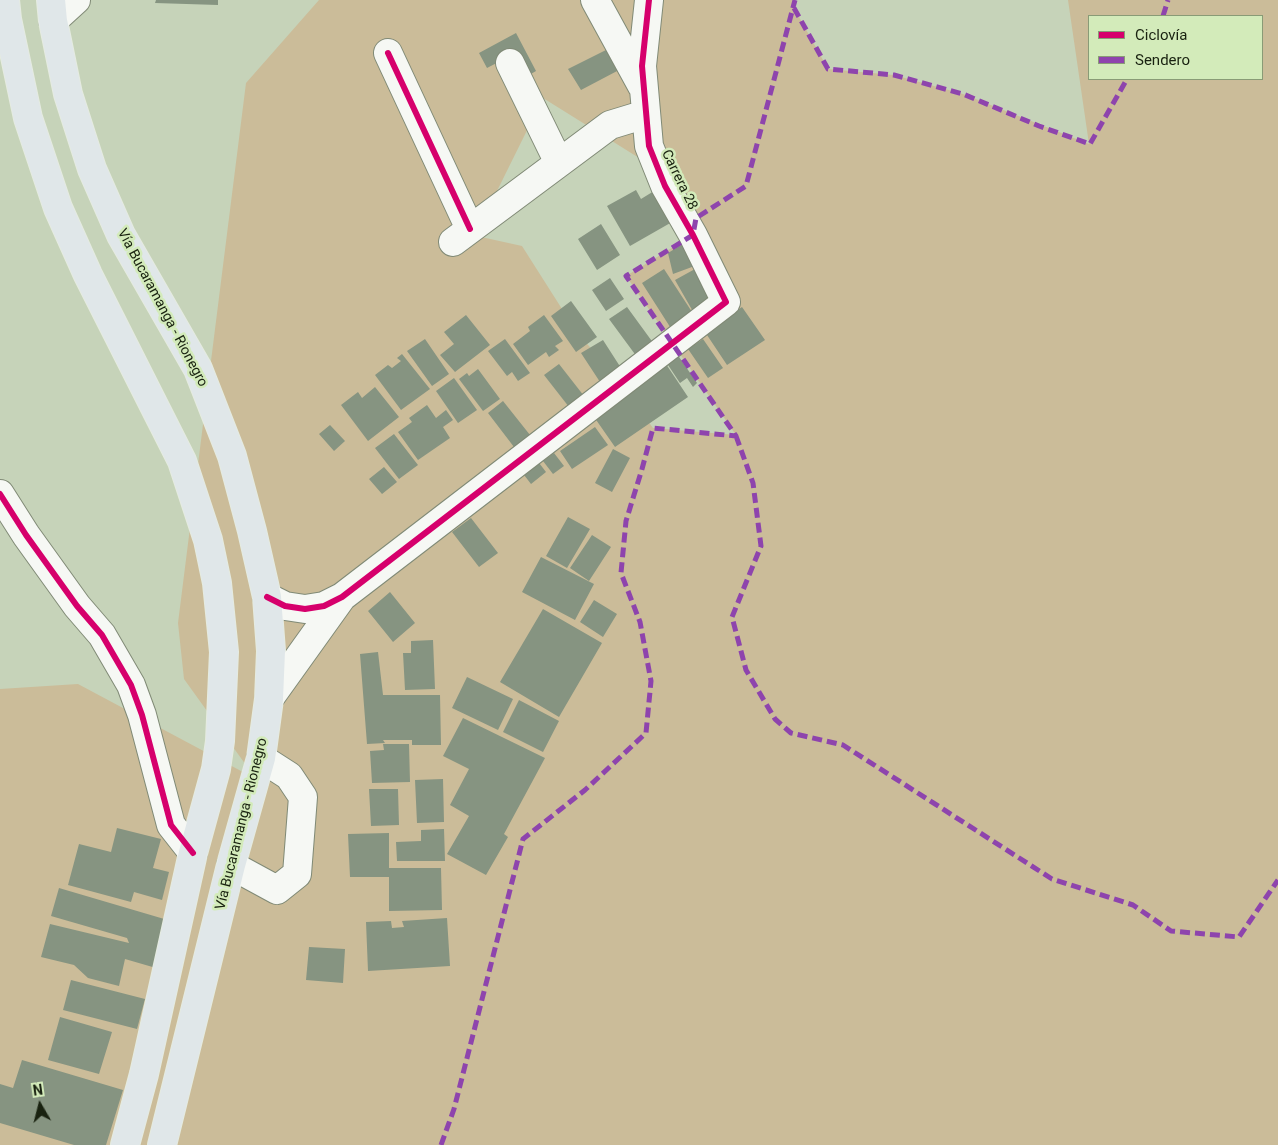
<!DOCTYPE html>
<html>
<head>
<meta charset="utf-8">
<style>
  body { margin:0 }
  #map { position:relative; width:1278px; height:1145px; overflow:hidden; background:#c6d3b9; font-family:Roboto,sans-serif }
  canvas { display:block }
  .legend { position:absolute; left:1088px; top:15px; width:175px; height:65px; box-sizing:border-box; background:#d3ebba; border:1px solid #899b76; margin:0; padding:6px 9px; list-style:none; font-size:15px; color:#192210 }
  .legend li { display:flex; align-items:center; gap:10px; height:25px }
  .legend b { width:25px; border:1px solid #899b76 }
  .north { position:absolute; left:15px; top:1080px; width:50px; height:50px; -webkit-text-stroke:4px #d3ebba; paint-order:stroke; rotate:352deg; font-size:14px; font-weight:700; line-height:20px; text-align:center; color:#192210 }
  .north::after { content:''; display:block; margin:auto; width:18px; height:22px; background:#192210; clip-path:polygon(50% 0,100% 100%,50% 72%,0 100%) }
</style>
</head>
<body>
<div id="map">
<canvas width="1278" height="1145"></canvas>
<ul class="legend">
<li><b style="height:6px;background:#d6006c"></b>Ciclovía</li>
<li><b style="height:6px;background:#8e44ad"></b>Sendero</li>
</ul>
<div class="north">N</div>
</div>
<script>
const g = document.querySelector('canvas').getContext('2d');
g.lineJoin = 'round';
function fill(path, color) {
  g.fillStyle = color;
  g.fill(path, 'evenodd');
}
function toPath(rows) {
  const path = new Path2D();
  for (const r of rows) {
    path.moveTo(r[0], r[1]);
    for (let i = 2; i < r.length; i += 2) path.lineTo(r[i], r[i + 1]);
  }
  return path;
}
function trace(path, color, width, dash) {
  g.strokeStyle = color;
  g.lineWidth = width;
  g.lineCap = dash ? 'butt' : 'round';
  g.setLineDash(dash || []);
  g.stroke(path);
}
function write(font, color, halo, rows, align = 'center') {
  g.font = font + ' Roboto,sans-serif';
  g.lineWidth = 5;
  g.setLineDash([]);
  g.textBaseline = 'middle';
  g.strokeStyle = halo;
  g.fillStyle = color;
  for (const [text, x, y, turn = 0] of rows) {
    g.save();
    g.translate(x, y);
    g.rotate((+turn || 0) * Math.PI / 180);
    g.textAlign = isNaN(turn) ? turn : align;
    if (halo) g.strokeText(text, 0, 0);
    g.fillText(text, 0, 0);
    g.restore();
  }
}
fill(toPath([
  [319,0,795,0,794,8,828,69,894,75,963,94,1089,144,1068,0,1278,0,1278,1145,0,1145,0,689,78,684,256,779,184,679,178,623,246,83],
  [1089,16,1262,16,1262,79,1089,79],
  [543,98,676,181,693,235,626,276,736,435,653,428,608,368,576,331,522,246,463,233,497,191]
]), '#cbbc99');
fill(toPath([
  [156,0,218,0,218,5,155,3],
  [516,33,536,71,524,78,512,55,487,68,479,53],
  [608,49,619,70,581,90,568,69],
  [636,190,641,199,654,191,672,222,630,246,607,206],
  [601,224,620,255,597,270,578,239],
  [691,239,700,264,673,274,668,253],
  [664,269,694,315,672,330,642,283],
  [695,269,715,303,695,315,675,280],
  [610,278,624,299,606,311,592,290],
  [571,301,597,337,576,352,551,316],
  [627,307,654,344,637,357,609,319],
  [742,307,765,340,727,365,705,332],
  [466,315,490,345,455,372,440,355,454,344,444,332],
  [544,315,563,341,555,346,559,350,549,357,546,352,528,365,513,344,530,331,528,327],
  [425,339,449,374,432,386,407,351],
  [505,339,530,373,518,381,512,372,507,376,488,351],
  [703,339,723,368,708,378,688,349],
  [603,340,621,368,600,382,581,353],
  [402,354,430,389,401,410,375,375,388,365,392,368,401,361,397,358],
  [677,354,697,383,693,387,687,378,680,383,664,359],
  [559,364,584,396,569,407,544,375],
  [666,364,688,397,615,447,592,414],
  [478,369,500,399,483,411,459,379,467,373,469,376],
  [454,378,477,410,458,423,436,391],
  [375,387,399,417,368,441,341,405,358,392,362,398],
  [503,401,530,435,514,447,488,413],
  [427,405,436,418,446,410,453,420,443,427,450,438,418,460,398,432,412,422,409,418],
  [330,425,345,441,334,451,319,434],
  [595,427,608,445,572,469,560,451],
  [394,434,418,465,399,479,375,448],
  [613,449,630,458,612,492,595,483],
  [554,453,564,466,553,474,543,461],
  [536,459,546,472,531,484,521,471],
  [384,467,397,482,382,494,369,479],
  [568,517,590,529,567,568,546,556],
  [471,518,498,553,479,567,452,532],
  [592,535,611,547,589,581,570,568],
  [541,557,594,584,575,620,522,592],
  [390,592,415,623,393,642,368,611],
  [594,600,617,614,603,637,580,622],
  [543,609,602,643,559,717,500,682],
  [433,640,435,689,405,690,403,653,411,653,411,641],
  [378,652,383,695,440,695,441,745,412,745,412,740,383,740,385,743,367,744,360,654],
  [467,677,513,699,498,730,452,708],
  [519,700,559,721,543,752,503,732],
  [463,718,545,758,504,834,508,837,486,875,447,854,469,816,450,805,469,769,443,756],
  [383,744,409,744,410,782,372,783,370,751,384,750],
  [443,779,444,822,417,823,415,780],
  [369,789,398,789,399,825,371,826],
  [117,828,161,839,153,868,169,872,162,900,134,892,131,902,68,885,79,844,111,852],
  [444,829,445,861,397,861,396,842,421,841,421,830],
  [389,833,389,868,441,868,442,910,389,911,389,877,350,877,348,834],
  [59,888,171,921,156,968,125,959,119,986,88,978,74,965,41,957,50,924,129,943,127,938,51,916],
  [447,918,450,966,368,971,366,922,391,921,392,928,404,927,402,921],
  [309,947,345,949,343,983,306,980],
  [71,980,145,999,137,1029,63,1010],
  [60,1017,112,1032,99,1074,48,1060],
  [22,1060,123,1090,106,1145,74,1145,0,1123,0,1084,13,1088]
]), '#869481');
const minor = toPath([
  [595,0,642,86],
  [53,21,76,0],
  [388,53,470,229],
  [510,63,559,163],
  [453,242,610,125,646,114],
  [0,494,26,535,77,606,102,635,131,685,142,715,171,825,193,853],
  [267,597,285,606,305,609,324,606,342,597,726,302,693,235,665,186,649,146,642,66,649,0],
  [269,699,342,597],
  [231,865,277,890,297,874,303,797,289,776,261,758]
]);
const highway = toPath([
  [5,0,7,19,28,118,58,208,88,275,182,461,208,540,217,583,224,652,220,741,216,769,193,853,144,1074,125,1145],
  [51,0,53,21,68,94,92,169,121,235,198,369,232,456,252,531,267,597,271,651,269,699,261,758,231,865,162,1145]
]);
trace(minor, '#808a76', 30);
trace(highway, '#e5ebe0', 30);
trace(minor, '#f6f8f4', 28);
trace(highway, '#e0e7e9', 28);
trace(toPath([
  [794,8,828,69,894,75,963,94,1039,126,1090,144,1127,79],
  [1163,16,1168,0],
  [736,436,753,483,761,546,732,617,746,670,775,719,791,733,843,745,1052,879,1133,905,1171,931,1239,937,1278,880],
  [441,1145,454,1109,523,839,585,790,646,733,651,681,640,622,621,573,626,521,642,469,653,428,736,436,626,276,693,235,696,218,746,186,795,0]
]), '#8e44ad', 5, [10, 5]);
trace(toPath([
  [388,53,470,229],
  [0,494,26,535,77,606,102,635,131,685,142,715,171,825,193,853],
  [267,597,285,606,305,609,324,606,342,597,726,302,693,235,665,186,649,146,642,66,649,0]
]), '#d6006c', 6);
write('14px', '#192210', '#d3ebba', [
  ["Carrera 28",679,180,64],
  ["Vía Bucaramanga - Rionegro",162,308,62],
  ["Vía Bucaramanga - Rionegro",242,824,-76]
]);
</script>
</body>
</html>
